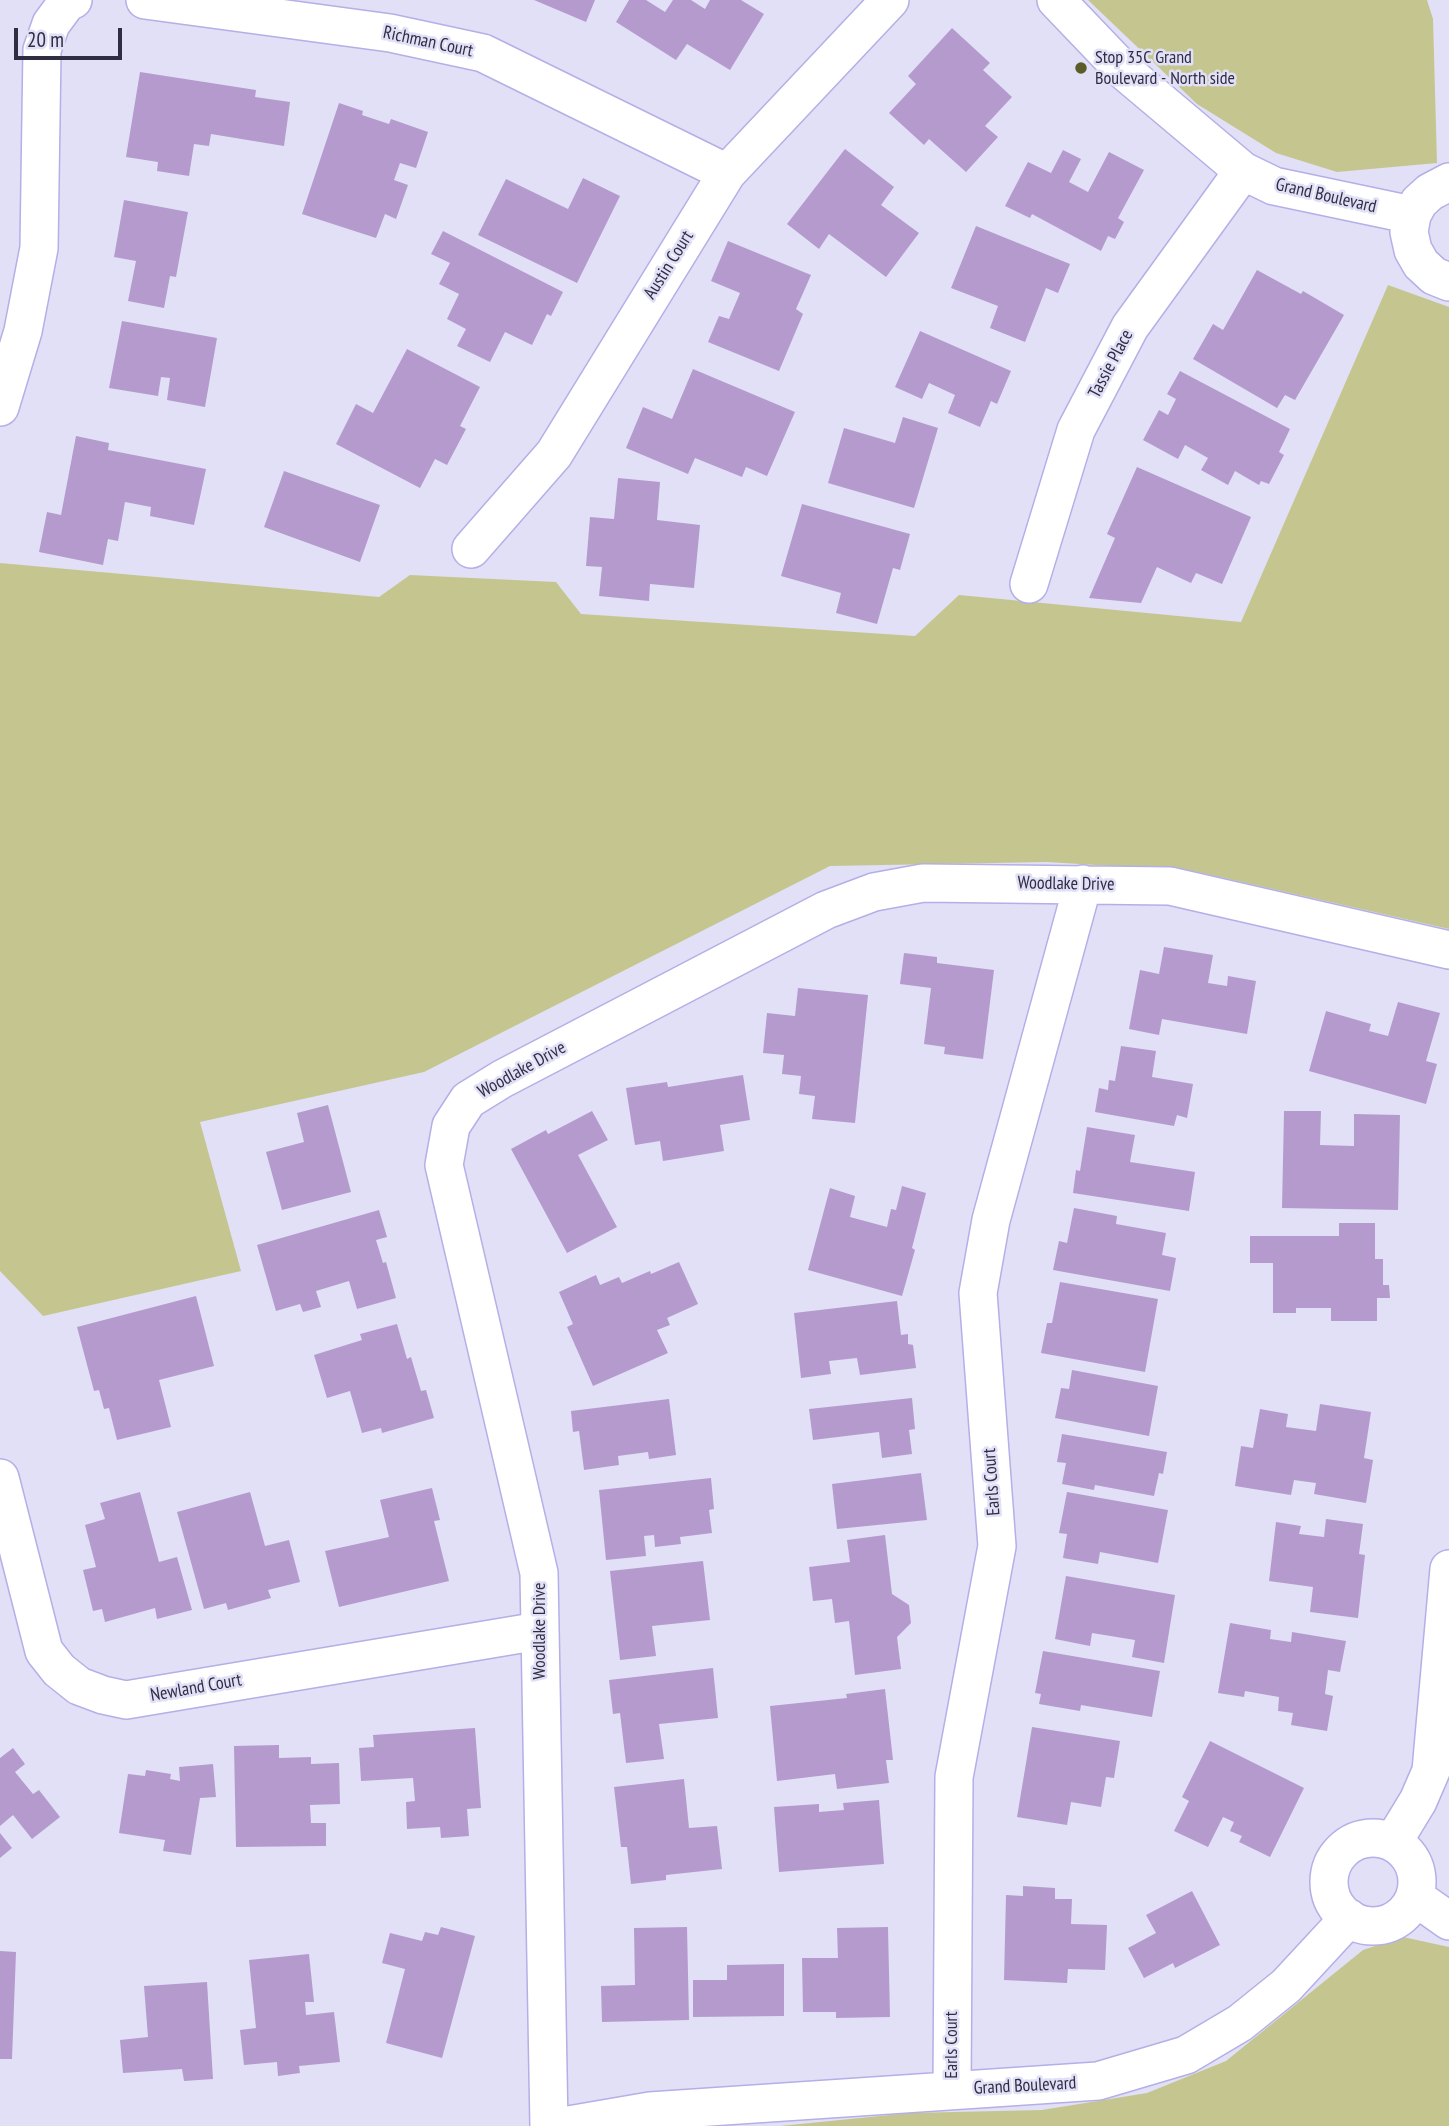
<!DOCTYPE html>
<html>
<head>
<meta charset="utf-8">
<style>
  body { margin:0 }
  #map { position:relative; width:1449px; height:2126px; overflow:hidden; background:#e1e0f7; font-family:"PT Sans Narrow",sans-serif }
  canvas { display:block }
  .scale { position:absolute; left:14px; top:28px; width:108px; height:32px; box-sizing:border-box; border:4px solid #302d43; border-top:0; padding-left:9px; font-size:21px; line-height:24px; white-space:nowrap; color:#302d43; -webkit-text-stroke:5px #e1e0f7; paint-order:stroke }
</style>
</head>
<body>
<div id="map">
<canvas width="1449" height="2126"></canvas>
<div class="scale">20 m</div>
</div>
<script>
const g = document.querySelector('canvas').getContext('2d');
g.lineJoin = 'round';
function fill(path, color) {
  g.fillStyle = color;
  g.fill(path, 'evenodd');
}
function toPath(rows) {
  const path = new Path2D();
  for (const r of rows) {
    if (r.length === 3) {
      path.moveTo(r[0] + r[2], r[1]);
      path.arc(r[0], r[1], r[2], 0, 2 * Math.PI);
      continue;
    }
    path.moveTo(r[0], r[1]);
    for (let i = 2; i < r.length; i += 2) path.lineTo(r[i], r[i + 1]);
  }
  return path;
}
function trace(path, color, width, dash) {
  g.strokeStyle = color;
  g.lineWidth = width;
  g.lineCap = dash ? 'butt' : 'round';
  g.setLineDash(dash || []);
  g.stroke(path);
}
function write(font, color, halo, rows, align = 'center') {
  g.font = font + ' "PT Sans Narrow",sans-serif';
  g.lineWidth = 5;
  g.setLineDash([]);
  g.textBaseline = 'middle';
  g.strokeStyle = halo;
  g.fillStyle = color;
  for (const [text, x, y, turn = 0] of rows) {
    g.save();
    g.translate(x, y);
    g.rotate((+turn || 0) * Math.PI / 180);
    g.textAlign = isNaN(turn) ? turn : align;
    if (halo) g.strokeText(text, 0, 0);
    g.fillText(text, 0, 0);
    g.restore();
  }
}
fill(toPath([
  [1088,0,1427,0,1433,19,1437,163,1337,172,1276,153,1197,104],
  [1388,285,1449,307,1449,929,1193,871,1047,862,830,866,424,1072,200,1122,241,1271,43,1316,0,1271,0,563,379,597,410,575,556,582,581,614,915,636,959,595,1241,622],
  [1403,1937,1449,1947,1449,2126,780,2126,910,2113,1042,2110,1147,2093,1226,2061,1363,1950]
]), '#c5c68f');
fill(toPath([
  [534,0,595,0,586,22],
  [629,0,646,0,665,12,673,0,691,0,705,9,710,0,741,0,764,14,730,70,687,44,676,60,616,22],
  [952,28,990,63,983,70,1012,97,985,126,998,137,966,172,929,139,924,145,889,113,916,84,908,76],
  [140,72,256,90,255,97,290,102,284,146,211,134,209,146,194,144,189,176,157,171,158,162,126,157],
  [339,103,363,111,362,115,389,124,391,119,428,132,416,168,400,163,394,180,408,185,396,219,385,214,376,238,302,214],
  [845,149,894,187,881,205,919,233,886,277,829,234,819,249,787,224],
  [1063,150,1081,159,1069,182,1088,192,1109,152,1144,170,1118,218,1124,222,1115,239,1108,236,1101,251,1032,214,1030,218,1005,206,1028,162,1051,173],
  [583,178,620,196,577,283,478,235,506,179,568,209],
  [124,200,188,212,176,277,170,276,164,308,128,301,136,261,114,257],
  [976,226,1070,264,1058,293,1046,288,1025,342,990,328,998,306,951,288],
  [443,231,563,292,551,316,547,314,532,345,505,332,490,362,457,346,466,329,447,319,459,294,439,284,450,263,431,254],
  [728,241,811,275,796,309,803,314,779,371,708,342,719,316,729,319,740,293,711,281],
  [1257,270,1301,294,1303,291,1344,315,1295,400,1285,395,1277,408,1193,359,1213,324,1223,330],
  [122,321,217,338,205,407,167,400,170,378,161,377,158,396,109,388],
  [920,331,1011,371,997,404,991,401,980,427,948,413,955,395,929,383,922,399,895,387],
  [407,349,480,387,460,426,466,429,447,465,435,459,420,488,336,444,356,404,373,413],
  [693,369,795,412,767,476,746,467,742,477,695,458,688,474,626,448,643,407,672,419],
  [1180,371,1290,429,1279,452,1284,455,1269,484,1261,481,1259,485,1235,471,1228,485,1201,470,1208,458,1185,445,1178,459,1143,440,1159,410,1168,415,1176,399,1167,394],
  [903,417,938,428,914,508,828,483,844,428,895,443],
  [76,436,109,443,108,450,206,469,194,525,150,516,151,507,125,502,118,541,108,539,103,565,39,552,47,512,61,515],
  [1137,467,1251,517,1222,584,1196,573,1191,583,1157,567,1141,603,1089,598,1115,538,1107,534],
  [284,471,380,505,360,562,264,527],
  [618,478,660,482,657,520,700,525,694,588,650,584,649,601,599,596,602,567,586,566,590,517,614,519],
  [802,504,910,534,900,570,893,568,877,624,836,613,841,593,781,576],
  [1164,947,1213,955,1208,983,1227,986,1228,976,1256,981,1247,1034,1162,1019,1159,1035,1129,1029,1140,970,1159,974],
  [904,953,937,957,937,963,994,970,983,1059,944,1054,945,1047,924,1044,931,988,900,984],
  [798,988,868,995,855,1123,812,1119,815,1096,799,1094,801,1076,782,1074,784,1055,763,1053,767,1013,795,1016],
  [1398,1002,1440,1013,1426,1061,1437,1064,1426,1104,1309,1071,1326,1011,1371,1024,1369,1031,1388,1036],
  [1121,1046,1156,1051,1152,1077,1193,1084,1187,1118,1177,1115,1174,1126,1095,1112,1099,1088,1108,1090,1109,1080,1115,1081],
  [743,1075,750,1120,720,1125,724,1151,663,1161,660,1141,635,1145,626,1088,667,1082,668,1087],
  [328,1105,351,1192,282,1210,266,1152,304,1142,297,1113],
  [592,1111,608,1140,578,1155,617,1227,567,1253,511,1149,546,1130,548,1134],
  [1284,1111,1321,1111,1320,1145,1354,1146,1354,1114,1400,1115,1398,1210,1282,1208],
  [1087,1127,1135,1135,1130,1162,1195,1172,1189,1211,1073,1193,1076,1170,1080,1171],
  [902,1186,926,1193,912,1248,915,1250,902,1296,808,1270,830,1188,855,1196,850,1217,887,1227,891,1209,896,1210],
  [1074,1208,1117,1216,1116,1224,1166,1233,1162,1255,1176,1258,1170,1291,1053,1270,1059,1241,1067,1243],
  [379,1210,387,1237,376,1240,383,1263,386,1262,396,1298,357,1309,349,1281,316,1291,321,1307,303,1312,300,1304,276,1311,257,1245],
  [1339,1223,1375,1223,1375,1259,1383,1259,1383,1285,1389,1285,1390,1298,1377,1298,1377,1321,1331,1321,1331,1308,1296,1308,1296,1313,1273,1313,1273,1263,1250,1263,1250,1236,1339,1236],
  [679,1262,698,1304,667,1318,670,1325,657,1330,668,1353,593,1386,567,1327,573,1324,559,1292,596,1275,600,1285,619,1277,622,1283,650,1271,651,1274],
  [1060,1282,1158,1299,1145,1372,1041,1353,1047,1323,1052,1323],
  [196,1296,214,1366,159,1380,171,1427,117,1440,109,1408,104,1409,99,1390,94,1391,77,1327],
  [897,1301,901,1335,908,1334,908,1344,913,1345,916,1368,860,1375,857,1358,829,1361,831,1374,801,1378,794,1313],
  [397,1324,407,1359,411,1357,421,1391,426,1390,434,1418,382,1433,381,1428,362,1433,350,1391,327,1398,314,1355,362,1340,360,1334],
  [1072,1370,1158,1386,1149,1436,1055,1418,1061,1388,1069,1389],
  [912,1398,915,1429,909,1430,912,1454,882,1458,879,1432,813,1440,809,1409],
  [669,1399,676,1455,649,1459,648,1452,618,1456,619,1465,584,1470,579,1431,573,1432,571,1411],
  [1320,1404,1371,1412,1364,1458,1373,1460,1366,1503,1314,1494,1316,1483,1294,1480,1291,1495,1235,1486,1241,1446,1253,1448,1260,1409,1288,1414,1286,1427,1316,1431],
  [1062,1434,1167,1452,1163,1474,1159,1473,1154,1496,1095,1485,1094,1490,1062,1484,1066,1463,1057,1462],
  [921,1473,927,1520,837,1529,832,1484],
  [711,1478,714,1509,709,1510,712,1533,680,1537,681,1544,655,1547,654,1535,644,1536,646,1556,606,1560,599,1490],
  [432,1488,440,1520,434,1521,449,1581,339,1607,325,1551,389,1537,380,1500],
  [140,1492,159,1562,177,1557,192,1610,157,1619,155,1608,105,1622,102,1609,93,1611,83,1570,96,1567,85,1525,105,1519,100,1503],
  [250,1492,265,1546,289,1540,300,1582,268,1590,271,1598,228,1610,226,1603,204,1609,177,1512],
  [1067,1492,1168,1510,1158,1563,1100,1552,1098,1564,1063,1558,1067,1534,1059,1533],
  [1326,1519,1363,1524,1359,1554,1365,1555,1358,1618,1310,1612,1313,1587,1269,1581,1276,1522,1301,1526,1299,1534,1324,1537],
  [885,1535,892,1594,909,1605,911,1623,897,1637,901,1669,855,1675,849,1621,835,1623,832,1599,813,1601,809,1567,850,1562,847,1540],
  [703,1561,710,1620,652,1626,656,1656,620,1660,610,1571],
  [1066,1576,1175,1595,1164,1663,1132,1657,1135,1640,1092,1633,1090,1646,1055,1639],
  [1230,1623,1271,1630,1270,1639,1291,1642,1292,1632,1346,1641,1340,1672,1328,1670,1325,1694,1333,1696,1327,1731,1291,1725,1293,1713,1278,1711,1279,1697,1245,1691,1244,1697,1218,1693],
  [1043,1651,1160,1671,1152,1717,1081,1705,1080,1711,1039,1704,1041,1694,1035,1693],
  [713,1668,718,1718,659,1724,664,1759,626,1763,620,1713,613,1714,609,1680],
  [885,1689,893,1760,886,1760,889,1783,837,1789,835,1774,777,1781,770,1706,847,1698,846,1694],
  [1032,1727,1120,1741,1114,1778,1106,1777,1101,1807,1071,1802,1067,1825,1017,1817],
  [475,1728,481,1808,467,1809,469,1836,441,1838,440,1827,407,1829,406,1802,415,1801,413,1778,361,1781,359,1748,374,1747,373,1735],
  [1210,1741,1304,1788,1270,1857,1239,1842,1242,1836,1230,1831,1234,1822,1223,1817,1208,1847,1174,1831,1189,1801,1182,1797],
  [279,1745,279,1758,311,1757,311,1764,339,1763,340,1804,310,1805,311,1823,326,1823,326,1846,236,1847,234,1746],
  [13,1748,25,1764,15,1772,33,1794,39,1790,60,1817,32,1839,13,1815,0,1826,0,1758],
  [213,1764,216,1797,200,1798,191,1855,163,1851,165,1840,119,1833,128,1774,145,1776,146,1770,171,1774,170,1779,180,1781,179,1767],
  [684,1779,689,1828,717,1826,722,1869,666,1875,666,1880,631,1884,627,1847,621,1847,614,1787],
  [879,1800,884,1864,779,1872,774,1807,819,1804,819,1812,844,1810,843,1803],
  [0,1833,12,1848,0,1858],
  [1023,1886,1055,1888,1055,1899,1072,1899,1071,1924,1107,1925,1105,1970,1068,1969,1067,1983,1004,1980,1006,1895,1023,1896],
  [1192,1891,1220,1945,1175,1968,1173,1963,1144,1978,1128,1948,1156,1933,1146,1915],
  [441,1927,475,1936,442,2058,386,2043,405,1969,382,1963,390,1933,422,1941,425,1932,438,1935],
  [687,1927,689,2020,602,2022,601,1986,635,1985,634,1928],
  [888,1927,890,2017,836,2018,836,2012,803,2012,802,1958,838,1958,837,1928],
  [0,1951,16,1952,12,2059,0,2059],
  [309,1954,314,2002,305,2002,306,2015,334,2012,340,2062,299,2066,300,2073,278,2076,277,2062,244,2065,240,2030,256,2028,249,1960],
  [784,1964,784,2016,693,2017,693,1980,727,1980,727,1965],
  [207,1982,213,2079,184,2081,182,2069,123,2073,120,2040,148,2037,144,1986]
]), '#b59acd');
const street = toPath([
  [145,0,390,33,483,53,727,173],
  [1056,0,1123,70,1243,171,1274,186,1412,215],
  [1449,182,1430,192,1419,202,1412,215,1409,232,1413,250,1421,264,1434,276,1449,282],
  [0,407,23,331,39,248,42,50,51,24,68,1,73,0],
  [471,549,554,454,727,173,890,0],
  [1029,584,1076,430,1130,327,1243,171],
  [0,1478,44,1651,59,1670,79,1686,103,1695,126,1700,539,1631],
  [1373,1882,44],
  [1393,1842,1418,1801,1431,1771,1449,1569],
  [1415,1897,1449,1921],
  [952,2090,954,1777,997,1546,978,1293,991,1220,1083,884],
  [549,2126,539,1573,444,1165,451,1126,468,1100,502,1079,826,910,874,892,923,883,1170,886,1449,950],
  [563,2126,650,2111,1098,2081,1186,2055,1240,2023,1286,1986,1349,1918]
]);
trace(street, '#b4afe6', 40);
trace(street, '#fff', 37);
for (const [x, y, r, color] of [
  [1081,68,7,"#5c5c29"]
]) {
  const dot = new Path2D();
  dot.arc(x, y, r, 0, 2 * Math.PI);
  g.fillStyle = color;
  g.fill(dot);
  trace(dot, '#e1e0f7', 2.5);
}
write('18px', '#302d43', '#e1e0f7', [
  ["Richman Court",428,42,12],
  ["Grand Boulevard",1326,196,13],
  ["Austin Court",669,265,-58],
  ["Tassie Place",1111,364,-62],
  ["Woodlake Drive",1066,884,1],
  ["Woodlake Drive",522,1070,-29],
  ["Earls Court",992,1482,-94],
  ["Woodlake Drive",540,1631,-90],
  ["Newland Court",196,1688,-10],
  ["Earls Court",952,2045,-90],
  ["Grand Boulevard",1025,2086,-3]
]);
write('18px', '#302d43', '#e1e0f7', [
  ["Stop 35C Grand",1095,58],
  ["Boulevard - North side",1095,79]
], 'left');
</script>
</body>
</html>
